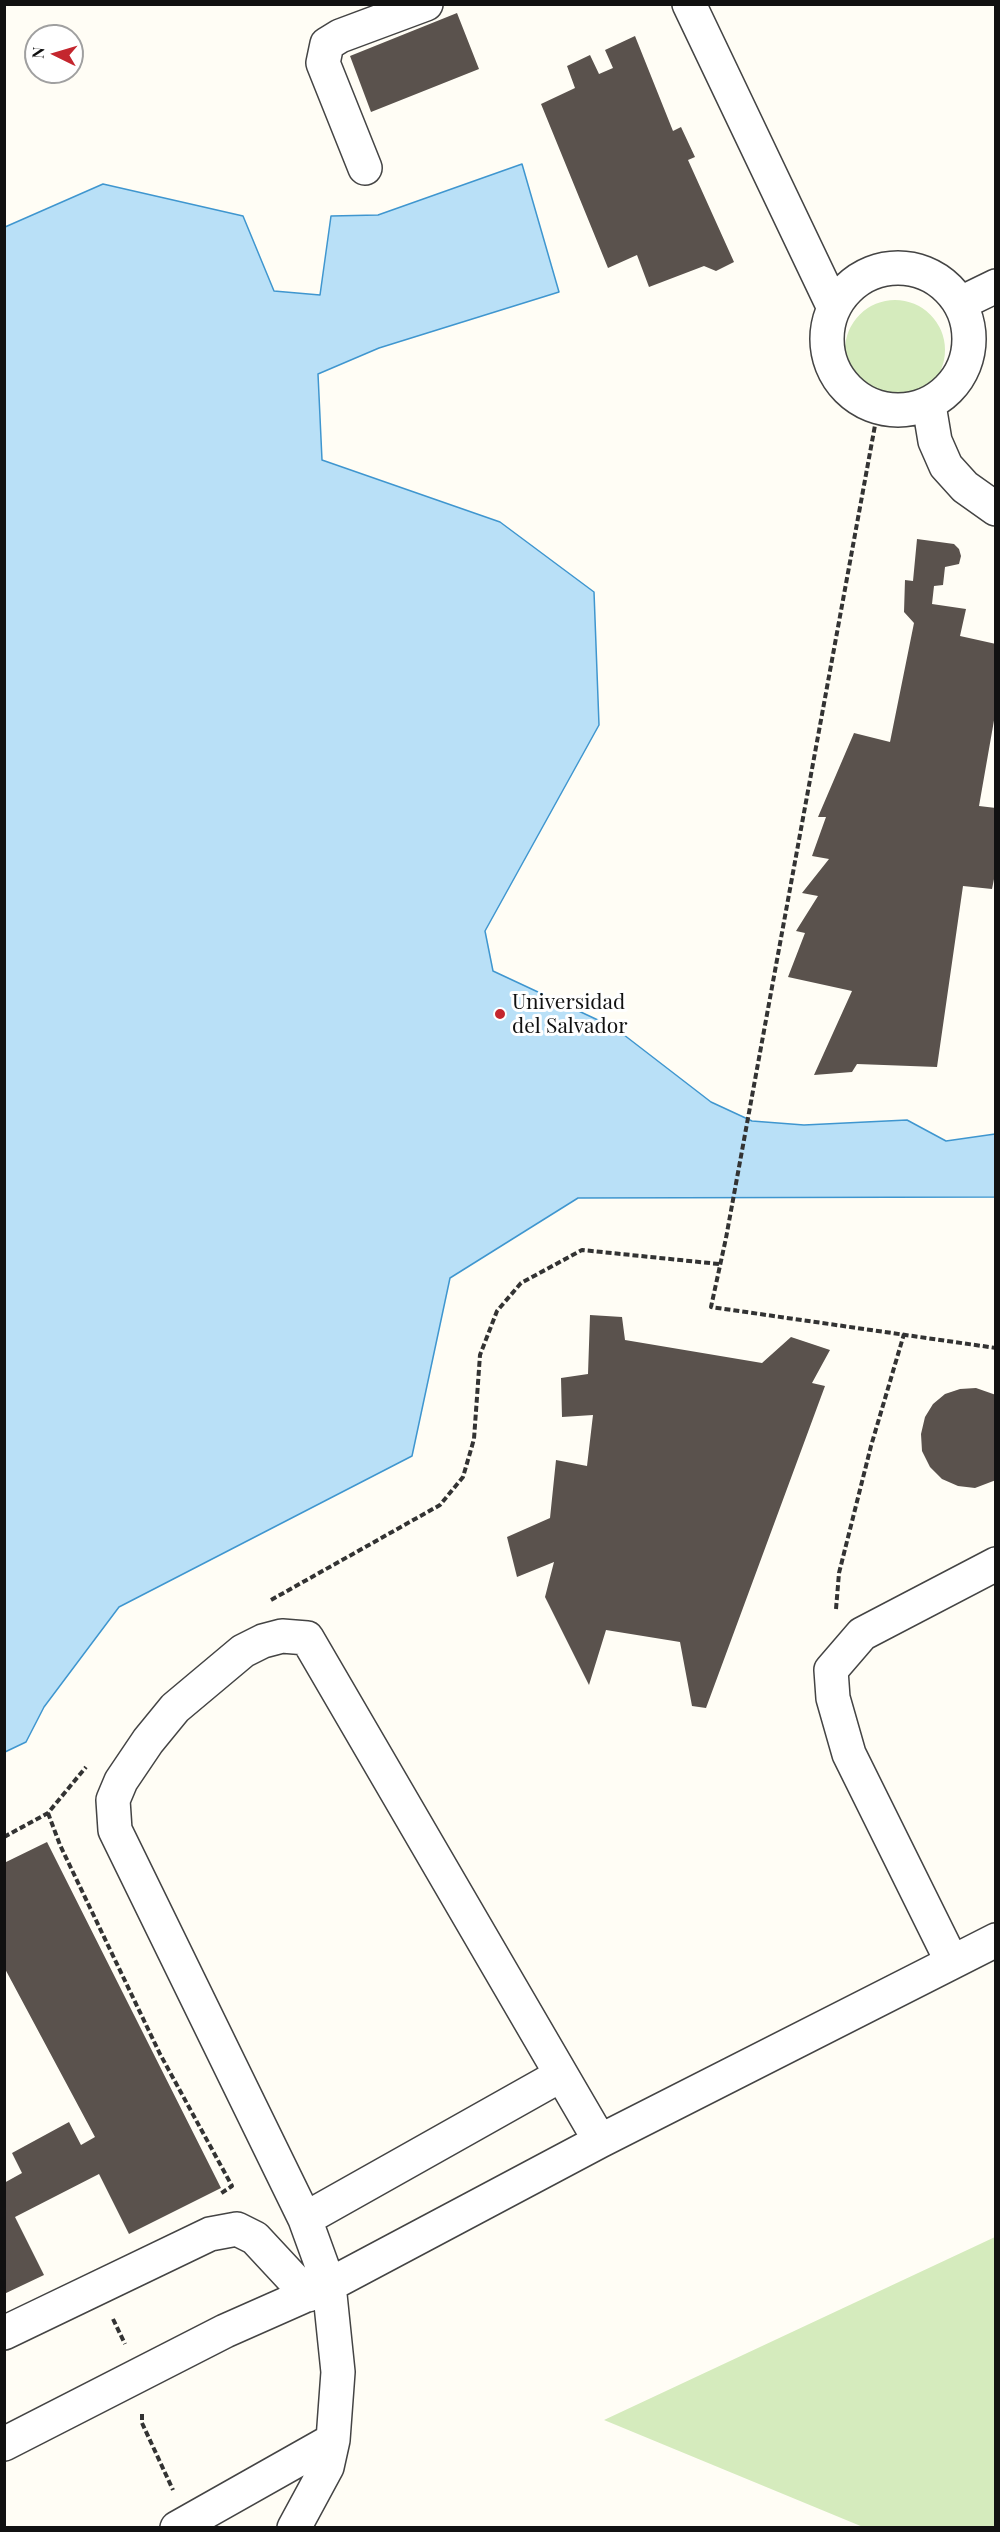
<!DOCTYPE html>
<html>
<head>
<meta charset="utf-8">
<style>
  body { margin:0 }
  #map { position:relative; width:1000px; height:2532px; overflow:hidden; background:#fffdf5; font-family:"Playfair Display",serif }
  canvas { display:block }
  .frame { position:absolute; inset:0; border:6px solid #111; pointer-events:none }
  .north { position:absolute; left:24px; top:24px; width:60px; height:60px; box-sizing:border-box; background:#fff; border:2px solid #a0a0a0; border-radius:50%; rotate:275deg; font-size:16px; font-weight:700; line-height:24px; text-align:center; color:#111 }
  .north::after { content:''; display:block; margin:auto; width:21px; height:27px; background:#c4262e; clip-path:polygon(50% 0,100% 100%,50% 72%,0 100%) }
</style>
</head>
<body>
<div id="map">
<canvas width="1000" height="2532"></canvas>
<div class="frame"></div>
<div class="north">N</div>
</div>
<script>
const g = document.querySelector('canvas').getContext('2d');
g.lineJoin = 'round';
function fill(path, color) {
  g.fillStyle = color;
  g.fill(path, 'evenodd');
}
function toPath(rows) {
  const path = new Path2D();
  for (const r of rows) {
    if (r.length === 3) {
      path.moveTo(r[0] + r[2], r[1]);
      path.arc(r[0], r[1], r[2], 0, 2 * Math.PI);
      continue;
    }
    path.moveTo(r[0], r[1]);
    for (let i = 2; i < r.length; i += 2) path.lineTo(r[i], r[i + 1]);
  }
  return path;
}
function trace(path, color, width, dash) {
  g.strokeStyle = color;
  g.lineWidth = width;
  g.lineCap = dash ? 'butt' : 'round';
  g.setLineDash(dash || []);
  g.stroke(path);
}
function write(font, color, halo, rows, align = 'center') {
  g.font = font + ' "Playfair Display",serif';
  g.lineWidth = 6;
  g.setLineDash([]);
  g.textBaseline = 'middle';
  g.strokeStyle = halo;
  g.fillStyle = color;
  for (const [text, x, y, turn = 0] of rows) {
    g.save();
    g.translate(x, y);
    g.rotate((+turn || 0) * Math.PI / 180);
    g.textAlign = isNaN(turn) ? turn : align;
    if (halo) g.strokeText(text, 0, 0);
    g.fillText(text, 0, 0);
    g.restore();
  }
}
fill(toPath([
  [895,350,50],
  [995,2237,995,2527,863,2527,604,2420]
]), '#d5ebbd');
const water = toPath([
  [522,164,559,292,379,348,318,374,322,460,500,522,594,592,599,725,485,931,493,971,615,1028,711,1102,752,1121,804,1125,907,1120,946,1141,995,1134,995,1197,578,1198,450,1278,412,1456,119,1607,44,1707,26,1742,5,1752,5,227,103,184,243,216,274,291,320,295,331,216,378,215,522,164]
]);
fill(water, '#b9e0f7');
trace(water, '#3f96cf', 1.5);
fill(toPath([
  [457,13,479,69,371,112,350,56],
  [635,36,673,131,681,127,695,157,688,160,734,262,716,271,704,266,649,287,637,255,608,268,541,104,575,88,567,66,590,55,599,74,613,68,605,50],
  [917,539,954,544,959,549,961,556,959,564,945,567,943,585,934,586,932,604,966,609,960,636,996,644,996,709,979,806,996,808,996,869,992,889,963,886,937,1067,857,1064,852,1072,814,1075,852,991,788,977,805,933,796,931,818,896,802,893,829,859,812,856,826,817,818,817,854,733,890,742,914,623,904,612,905,580,913,581],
  [590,1315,622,1317,625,1340,762,1363,791,1337,830,1350,812,1383,825,1386,706,1708,692,1706,680,1642,606,1630,589,1685,545,1597,554,1562,517,1577,507,1537,550,1518,556,1460,587,1466,593,1415,562,1417,561,1378,588,1374],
  [976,1388,996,1395,996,1480,975,1488,958,1486,942,1479,930,1467,922,1451,921,1434,925,1417,933,1404,945,1394,960,1389],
  [47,1842,221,2188,129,2234,99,2174,15,2217,44,2275,4,2294,4,2183,22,2173,12,2153,69,2122,81,2145,95,2137,4,1967,4,1863]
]), '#5a524d');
const minor = toPath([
  [689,4,833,306],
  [365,168,323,63,327,44,340,36,426,4],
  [898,339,71],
  [961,303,996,286],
  [929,405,935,441,946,466,965,487,996,509],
  [952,1962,849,1754,833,1698,831,1670,862,1634,996,1564],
  [305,2219,561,2075],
  [4,2333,210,2234,237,2229,255,2238,308,2295],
  [4,2444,225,2331,329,2285,600,2141,996,1940],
  [177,2528,333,2440],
  [294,2528,327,2467,333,2440,338,2372,329,2285,305,2219,115,1830,113,1800,121,1781,148,1741,175,1708,243,1651,263,1641,282,1636,307,1638,600,2141]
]);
trace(minor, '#444', 36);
trace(toPath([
  [878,409,726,1238,711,1307,996,1348],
  [271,1600,440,1505,463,1477,474,1439,480,1355,497,1311,521,1283,582,1250,719,1264],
  [836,1609,839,1573,871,1446,904,1334],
  [48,1813,60,1845,160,2054,232,2186,220,2194],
  [4,1837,48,1813,86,1767],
  [113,2319,125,2344],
  [142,2414,142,2423,173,2490]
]), '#333', 4, [6, 3]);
trace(minor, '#fff', 33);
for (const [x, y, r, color] of [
  [500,1014,6,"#c4262e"]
]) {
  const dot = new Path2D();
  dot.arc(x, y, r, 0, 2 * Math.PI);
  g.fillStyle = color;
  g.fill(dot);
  trace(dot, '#fff', 2);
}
write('21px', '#111', '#fff', [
  ["Universidad",512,1002],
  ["del Salvador",512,1026]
], 'left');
</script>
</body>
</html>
